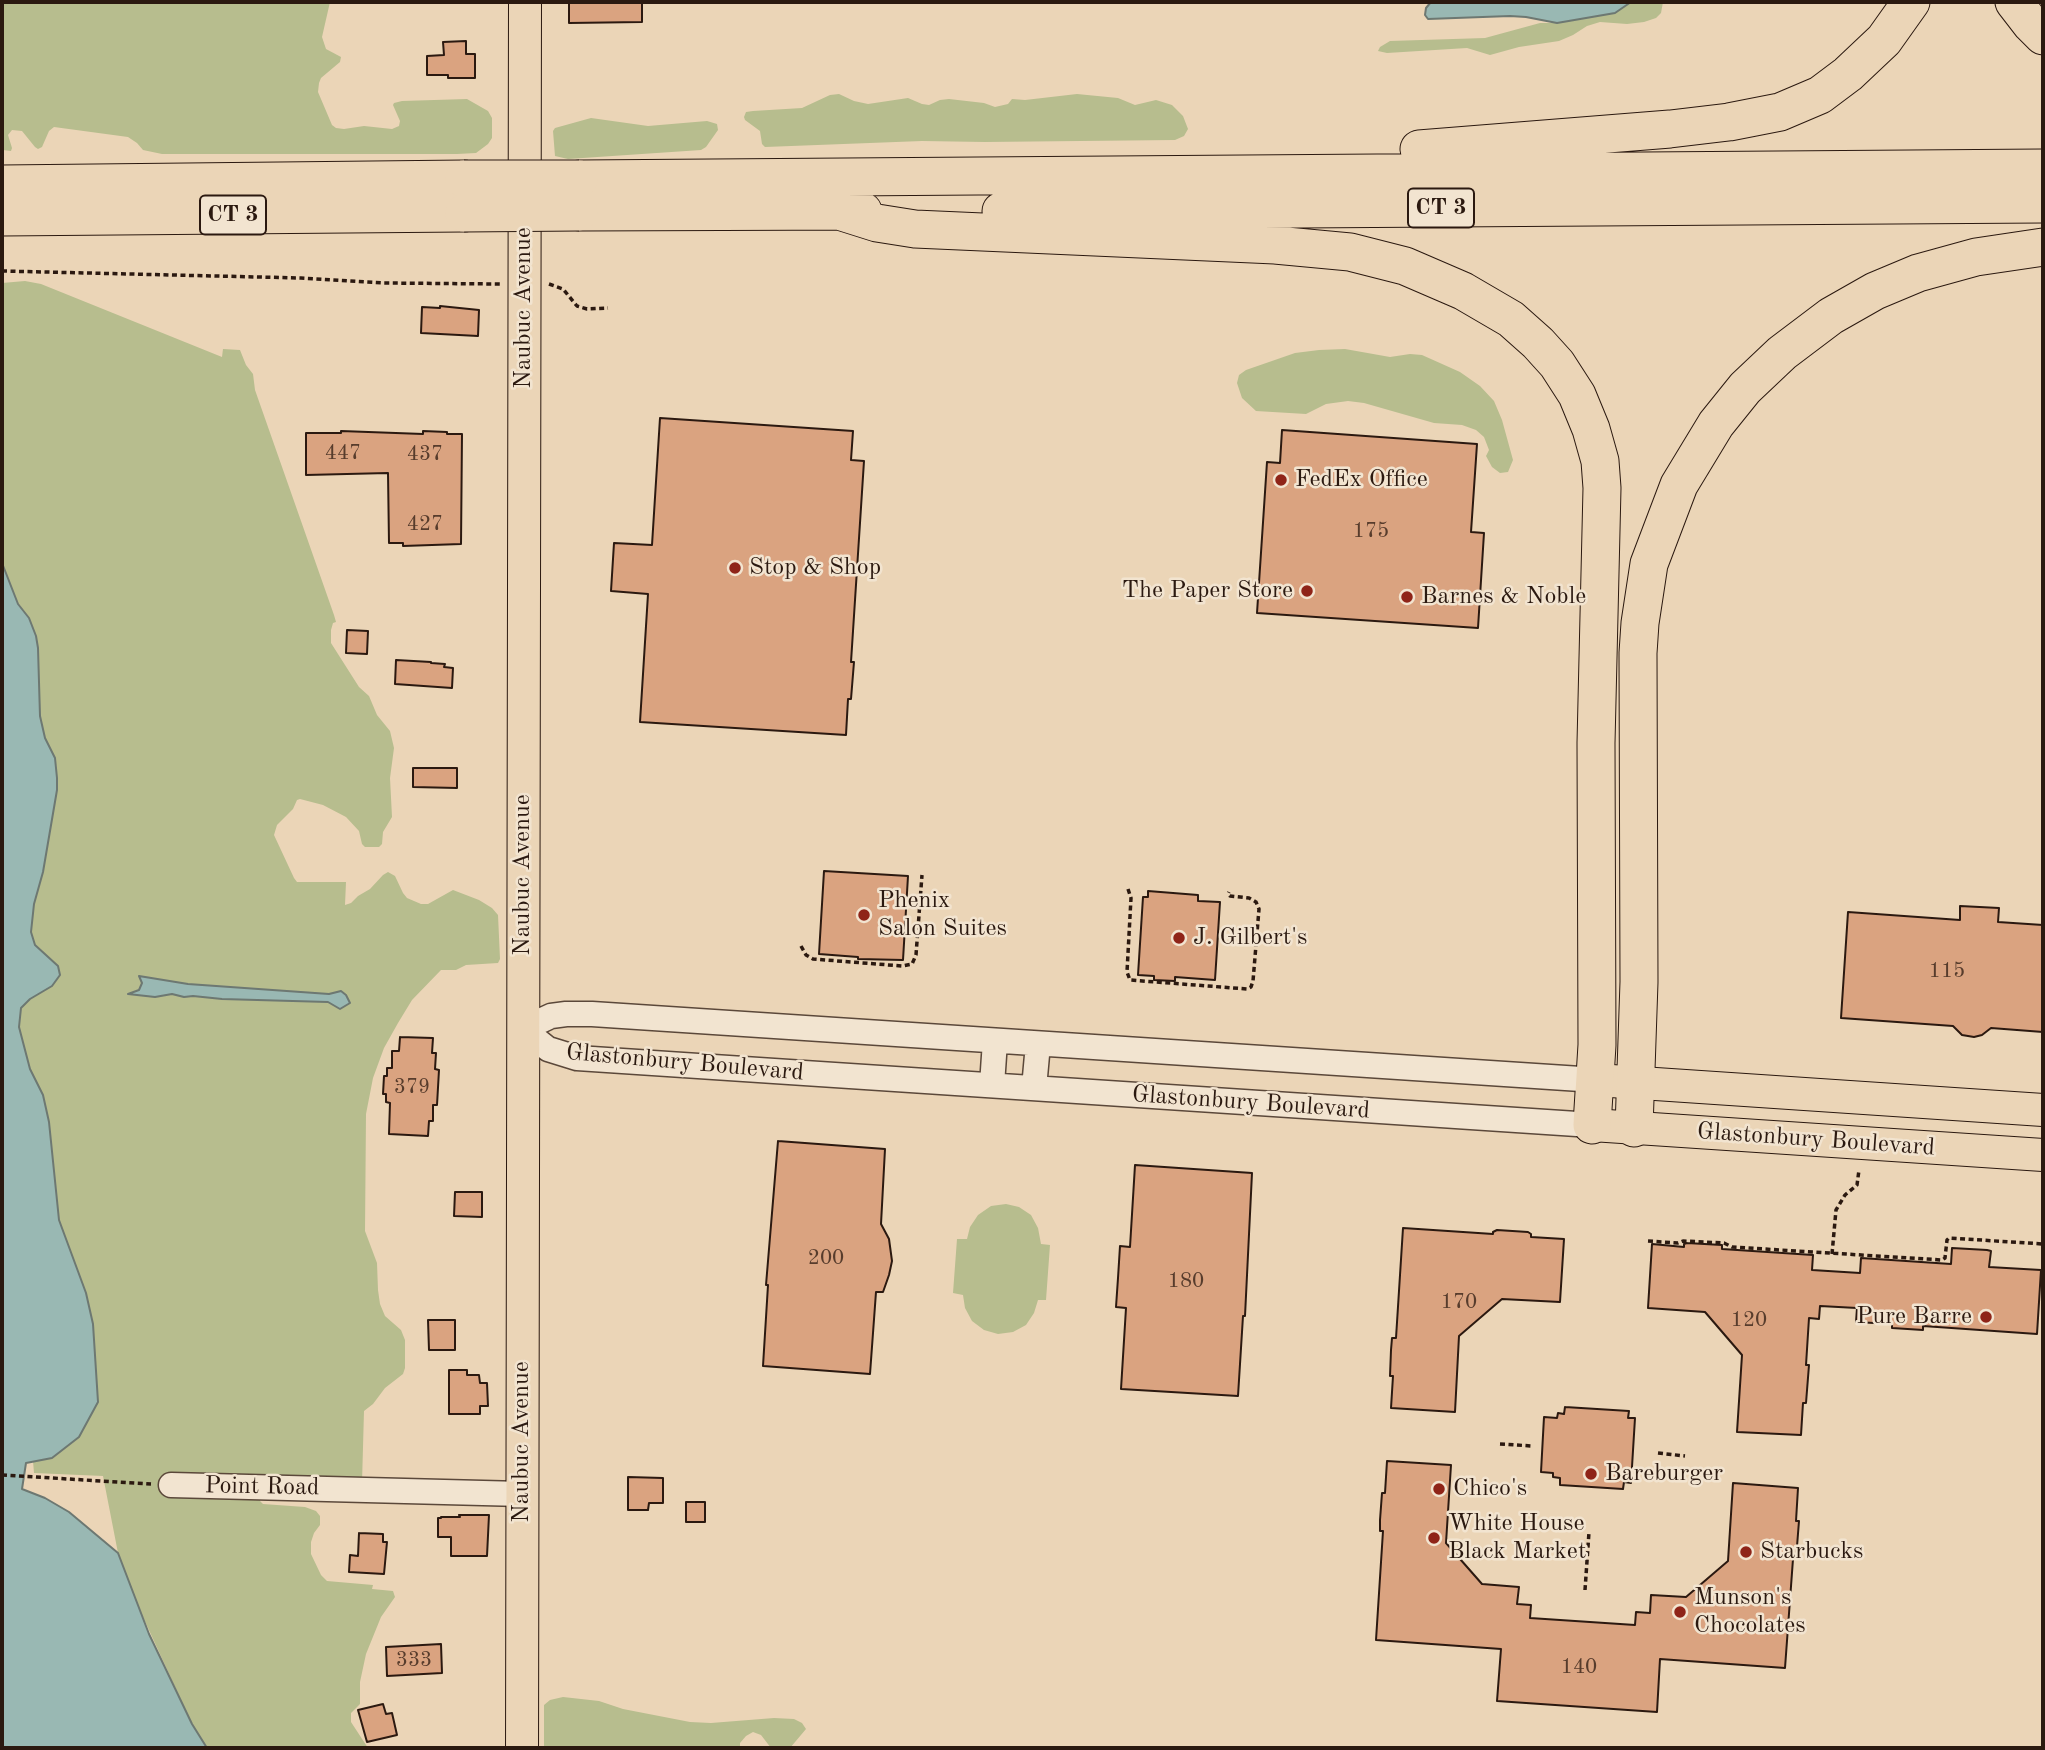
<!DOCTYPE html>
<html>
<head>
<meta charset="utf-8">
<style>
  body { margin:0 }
  #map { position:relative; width:2045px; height:1750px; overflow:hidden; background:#ebd5b7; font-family:"Old Standard TT",serif }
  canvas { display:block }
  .frame { position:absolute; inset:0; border:4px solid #2b1910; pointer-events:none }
</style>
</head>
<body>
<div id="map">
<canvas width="2045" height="1750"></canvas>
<div class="frame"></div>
</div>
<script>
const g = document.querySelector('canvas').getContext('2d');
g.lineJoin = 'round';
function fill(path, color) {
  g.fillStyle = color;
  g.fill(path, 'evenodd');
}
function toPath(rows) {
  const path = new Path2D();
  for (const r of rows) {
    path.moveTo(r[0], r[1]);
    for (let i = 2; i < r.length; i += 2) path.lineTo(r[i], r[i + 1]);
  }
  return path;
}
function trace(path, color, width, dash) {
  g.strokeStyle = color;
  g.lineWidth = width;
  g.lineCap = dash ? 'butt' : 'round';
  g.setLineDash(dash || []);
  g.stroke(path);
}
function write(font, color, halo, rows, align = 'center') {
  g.font = font + ' "Old Standard TT",serif';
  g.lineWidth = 5;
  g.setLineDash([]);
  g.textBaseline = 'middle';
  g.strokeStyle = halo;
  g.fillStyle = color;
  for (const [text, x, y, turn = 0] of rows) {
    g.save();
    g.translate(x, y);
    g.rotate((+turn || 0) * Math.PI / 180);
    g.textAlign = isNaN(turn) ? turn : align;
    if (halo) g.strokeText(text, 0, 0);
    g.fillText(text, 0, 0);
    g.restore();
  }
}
fill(toPath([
  [2,2,330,2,322,37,326,49,341,57,340,62,321,78,319,83,318,92,332,125,336,128,344,129,364,126,392,129,399,126,400,121,393,105,394,103,402,101,467,99,488,111,492,118,492,138,488,144,476,153,457,154,162,154,143,150,137,143,128,137,54,127,49,131,42,147,38,149,35,147,22,131,12,130,8,135,12,148,11,151,3,150],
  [1631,2,1663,2,1661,13,1656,18,1644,22,1627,24,1600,22,1587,26,1573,35,1559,41,1519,47,1490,55,1467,48,1387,53,1378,51,1380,47,1390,41,1485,38,1540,23,1557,23,1615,13],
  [839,94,854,101,868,104,908,98,922,104,929,105,940,100,949,99,984,103,995,107,1008,104,1012,99,1025,100,1077,94,1118,98,1135,105,1156,100,1172,105,1183,116,1188,129,1184,136,1175,140,985,142,922,141,765,147,762,144,760,131,745,120,744,117,746,112,753,111,802,108,830,95],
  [591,118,648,126,707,121,717,124,718,130,706,147,701,150,568,159,555,156,553,131,555,128],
  [25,281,41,284,222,357,223,349,240,350,246,365,253,374,255,390,334,615,336,622,333,623,331,630,331,643,359,687,369,696,377,715,390,731,394,748,390,778,392,817,383,832,382,844,379,847,365,847,362,844,359,831,346,817,323,805,300,799,297,800,293,809,277,825,274,835,294,878,297,882,346,882,345,905,351,903,358,896,370,889,383,875,388,872,395,876,403,893,407,898,421,904,428,904,453,890,479,900,492,908,498,915,500,959,498,963,466,965,456,970,441,970,412,1000,398,1023,384,1048,373,1078,366,1114,365,1231,377,1263,378,1290,380,1304,385,1316,401,1330,405,1340,405,1368,403,1374,385,1388,373,1404,364,1411,362,1483,262,1481,260,1501,263,1504,305,1507,316,1511,320,1516,320,1525,314,1533,311,1542,311,1554,321,1575,327,1581,373,1585,372,1589,393,1591,395,1597,381,1617,366,1654,360,1682,360,1704,351,1713,351,1722,368,1748,207,1748,192,1724,132,1593,118,1553,103,1476,34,1473,33,1461,51,1144,43,1095,30,1069,24,1047,19,1027,19,1015,21,1008,30,999,30,931,34,904,43,872,54,804,57,771,55,758,45,738,40,716,38,648,36,636,29,618,18,604,2,563,2,283],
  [1345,349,1390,357,1410,354,1422,355,1460,372,1480,386,1494,401,1502,420,1513,460,1508,472,1500,473,1492,467,1486,456,1489,450,1484,437,1476,430,1462,425,1434,423,1364,403,1348,401,1326,404,1306,414,1256,411,1242,398,1237,383,1239,375,1246,370,1295,353,1319,350],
  [1006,1204,1019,1207,1031,1215,1038,1228,1041,1244,1050,1245,1046,1300,1038,1300,1034,1313,1026,1325,1013,1332,998,1334,984,1330,972,1321,965,1308,963,1295,953,1293,957,1239,967,1239,970,1227,978,1215,991,1206],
  [563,1697,599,1701,623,1709,690,1722,711,1723,774,1718,794,1719,802,1723,806,1729,790,1748,771,1748,761,1735,753,1732,746,1736,740,1743,740,1748,544,1748,544,1705,550,1700]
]), '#b7bd8e');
const water = toPath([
  [1431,2,1631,2,1615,13,1557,23,1526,17,1510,16,1428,19,1425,15,1426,8,1431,2],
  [2,563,18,604,29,618,36,636,38,648,40,716,45,738,55,758,57,778,57,790,43,872,34,904,31,932,35,945,58,966,60,975,52,986,30,999,21,1008,19,1027,30,1069,43,1095,49,1122,59,1220,86,1293,93,1324,98,1402,79,1437,52,1458,26,1463,22,1489,45,1498,69,1512,118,1553,149,1634,192,1724,207,1748,2,1748,2,563],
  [139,976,188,984,329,994,341,991,346,995,350,1003,340,1009,328,1002,222,999,193,996,184,997,172,994,155,997,128,994,139,990,142,983,139,976]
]);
fill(water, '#99b8b3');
trace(water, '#6d7872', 2);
const building = toPath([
  [569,2,642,2,642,22,569,23,569,2],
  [466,41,466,54,475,54,475,78,448,78,448,75,427,75,427,56,444,55,443,42,466,41],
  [440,306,479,310,478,336,421,333,422,307,440,308,440,306],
  [660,418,853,431,851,460,864,461,851,662,854,662,851,699,848,699,846,735,640,722,648,594,611,591,614,543,652,545,660,418],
  [1282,430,1477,444,1471,532,1484,533,1478,628,1257,613,1267,462,1280,463,1282,430],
  [341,431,423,434,423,431,447,432,447,434,462,434,461,544,403,546,403,543,389,543,388,473,306,475,306,433,341,433,341,431],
  [347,630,368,631,367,654,346,653,347,630],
  [396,660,431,662,431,663,445,664,444,667,453,668,452,688,395,684,396,660],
  [413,768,457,768,457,788,413,787,413,768],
  [824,871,908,876,903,960,858,959,858,957,819,954,824,871],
  [1148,891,1198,895,1198,901,1220,902,1215,980,1175,977,1175,981,1154,980,1154,976,1138,975,1143,897,1148,897,1148,891],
  [1960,906,1999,908,1998,922,2043,925,2043,1032,1991,1028,1982,1035,1974,1037,1962,1035,1953,1026,1841,1018,1848,912,1960,920,1960,906],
  [400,1037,433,1038,432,1053,436,1053,435,1069,439,1070,437,1105,433,1105,433,1121,429,1121,428,1136,389,1134,390,1103,386,1102,386,1094,383,1094,384,1076,387,1076,387,1068,392,1068,392,1051,399,1051,400,1037],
  [778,1141,885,1149,881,1224,889,1239,892,1261,889,1275,883,1292,876,1292,870,1374,763,1366,768,1285,766,1285,778,1141],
  [1135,1165,1252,1173,1245,1316,1243,1316,1238,1396,1121,1389,1126,1308,1116,1307,1118,1278,1120,1246,1130,1247,1135,1165],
  [455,1192,482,1192,482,1217,454,1216,455,1192],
  [1403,1228,1493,1234,1493,1232,1497,1230,1528,1232,1531,1234,1531,1237,1564,1239,1560,1302,1502,1299,1459,1336,1455,1412,1391,1408,1393,1376,1390,1376,1391,1350,1392,1338,1396,1338,1403,1228],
  [1687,1243,1722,1245,1722,1249,1813,1255,1812,1270,1860,1273,1861,1258,1951,1264,1952,1248,1987,1250,1991,1251,1989,1267,2041,1270,2037,1334,1923,1326,1923,1330,1892,1328,1892,1324,1856,1322,1857,1308,1820,1306,1819,1319,1809,1318,1806,1365,1809,1365,1806,1403,1803,1403,1801,1435,1737,1432,1742,1355,1705,1312,1648,1308,1652,1244,1684,1247,1684,1244,1687,1243],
  [428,1320,455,1320,455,1350,429,1350,428,1320],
  [449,1370,467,1370,467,1375,479,1375,480,1383,487,1383,488,1406,480,1406,480,1414,449,1414,449,1370],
  [1565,1407,1629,1411,1628,1418,1635,1418,1631,1483,1624,1482,1623,1489,1560,1485,1560,1478,1553,1477,1553,1473,1541,1472,1544,1417,1557,1418,1558,1413,1564,1414,1565,1407],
  [1387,1461,1451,1465,1446,1543,1482,1584,1519,1587,1517,1604,1531,1605,1530,1618,1635,1625,1636,1612,1650,1613,1651,1595,1686,1597,1728,1561,1733,1483,1798,1488,1796,1521,1799,1521,1796,1559,1793,1559,1785,1668,1660,1659,1657,1712,1497,1701,1501,1649,1376,1640,1383,1531,1380,1531,1380,1520,1382,1493,1385,1493,1387,1461],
  [628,1477,663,1478,663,1503,649,1503,648,1510,628,1510,628,1477],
  [686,1502,705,1502,705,1522,686,1522,686,1502],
  [459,1515,489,1515,487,1556,451,1556,451,1537,438,1537,438,1518,441,1518,441,1517,460,1517,459,1515],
  [359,1533,383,1534,383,1542,387,1542,384,1574,349,1572,350,1555,358,1556,359,1533],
  [441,1644,442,1673,387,1676,386,1647,441,1644],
  [383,1704,386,1714,392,1713,397,1735,367,1742,358,1710,383,1704]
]);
fill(building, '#daa380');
trace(building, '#2b1910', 2);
const minor = toPath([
  [992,1085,995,1041],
  [1034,1088,1038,1044],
  [1592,1125,577,1058,548,1049,523,1029,551,1016,566,1014,592,1014,1596,1080],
  [171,1485,522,1494]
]);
const major = toPath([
  [1596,1080,2043,1110],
  [1592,1125,2043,1155],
  [522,1748,525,2]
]);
const highway = toPath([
  [2014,2,2031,24,2043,36],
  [1419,149,1670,129,1729,122,1780,112,1820,95,1848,74,1884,40,1911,2],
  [579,179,2043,168],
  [2,184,464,179],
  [839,211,877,223,915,229,1275,245,1350,252,1405,266,1463,291,1511,319,1538,343,1557,364,1577,395,1591,429,1600,461,1602,488,1596,743,1597,1045,1592,1125],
  [1001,211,2043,204],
  [579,212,863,211],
  [2,217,464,213],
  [1634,1128,1639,982,1638,653,1640,623,1649,564,1679,485,1716,424,1745,388,1782,353,1831,316,1875,291,1918,273,1976,257,2043,247]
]);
trace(minor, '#5b483a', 27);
trace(major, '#2b1910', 34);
trace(highway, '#2b1910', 39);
trace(toPath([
  [2,271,301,278,384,283,500,284],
  [549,284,563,289,577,306,587,309,608,308],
  [1128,889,1131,898,1127,972,1130,980,1247,989,1251,987,1253,981,1259,909,1256,902,1249,898,1230,896,1228,894,1229,892],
  [801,946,806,955,813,959,902,966,912,964,916,955,922,875],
  [1648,1241,1678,1243,1683,1241,1724,1243,1732,1247,1942,1260,1945,1258,1947,1240,1949,1238,2043,1244],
  [1832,1254,1836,1210,1845,1195,1857,1185,1859,1170],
  [1500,1444,1532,1446],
  [1658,1453,1685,1456],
  [2,1475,151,1484],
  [1585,1590,1589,1532]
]), '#2b1910', 3.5, [5, 3.5]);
trace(minor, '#f2e4d0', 24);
trace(major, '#ebd5b7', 32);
trace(highway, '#ebd5b7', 37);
const highwayBridge = toPath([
  [464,179,579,179],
  [464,213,579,212]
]);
trace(highwayBridge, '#2b1910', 39, []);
trace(highwayBridge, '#ebd5b7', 37);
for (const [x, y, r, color] of [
  [1281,480,7,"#8f2418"],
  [735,568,7,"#8f2418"],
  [1307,591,7,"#8f2418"],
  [1407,597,7,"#8f2418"],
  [864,915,7,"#8f2418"],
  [1179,938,7,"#8f2418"],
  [1986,1317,7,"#8f2418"],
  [1591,1474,7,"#8f2418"],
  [1439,1489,7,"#8f2418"],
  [1434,1538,7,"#8f2418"],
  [1746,1552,7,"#8f2418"],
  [1680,1612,7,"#8f2418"]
]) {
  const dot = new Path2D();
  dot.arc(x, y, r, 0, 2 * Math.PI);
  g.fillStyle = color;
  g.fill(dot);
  trace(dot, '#f2e4d0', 2.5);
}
write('21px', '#573c2c', null, [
  ["447",343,453],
  ["437",425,454],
  ["427",425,524],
  ["175",1371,531],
  ["115",1947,971],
  ["379",412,1087],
  ["200",826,1258],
  ["180",1186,1281],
  ["170",1459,1302],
  ["120",1749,1320],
  ["333",414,1660],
  ["140",1579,1667]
]);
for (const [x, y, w] of [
  [1441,208,66],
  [233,215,66]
]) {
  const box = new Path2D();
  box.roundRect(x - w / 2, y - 19.5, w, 39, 5);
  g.fillStyle = '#f2e4d0';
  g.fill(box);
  trace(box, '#2b1910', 2);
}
write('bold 23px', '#2b1910', null, [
  ["CT 3",1441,208],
  ["CT 3",233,215]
]);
write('24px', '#2b1910', '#f2e4d0', [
  ["Naubuc Avenue",524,308,-90],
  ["Naubuc Avenue",523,875,-90],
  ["Glastonbury Boulevard",685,1063,5],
  ["Glastonbury Boulevard",1251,1103,4],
  ["Glastonbury Boulevard",1816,1140,4],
  ["Naubuc Avenue",522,1442,-90],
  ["Point Road",262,1487,1]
]);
write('24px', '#2b1910', '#f2e4d0', [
  ["FedEx Office",1295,480],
  ["Stop & Shop",749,568],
  ["The Paper Store",1293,591,"right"],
  ["Barnes & Noble",1421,597],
  ["Phenix",878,901],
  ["Salon Suites",878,929],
  ["J. Gilbert's",1193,938],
  ["Pure Barre",1972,1317,"right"],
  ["Bareburger",1605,1474],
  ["Chico's",1453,1489],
  ["White House",1448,1524],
  ["Black Market",1448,1552],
  ["Starbucks",1760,1552],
  ["Munson's",1694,1598],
  ["Chocolates",1694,1626]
], 'left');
</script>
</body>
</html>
